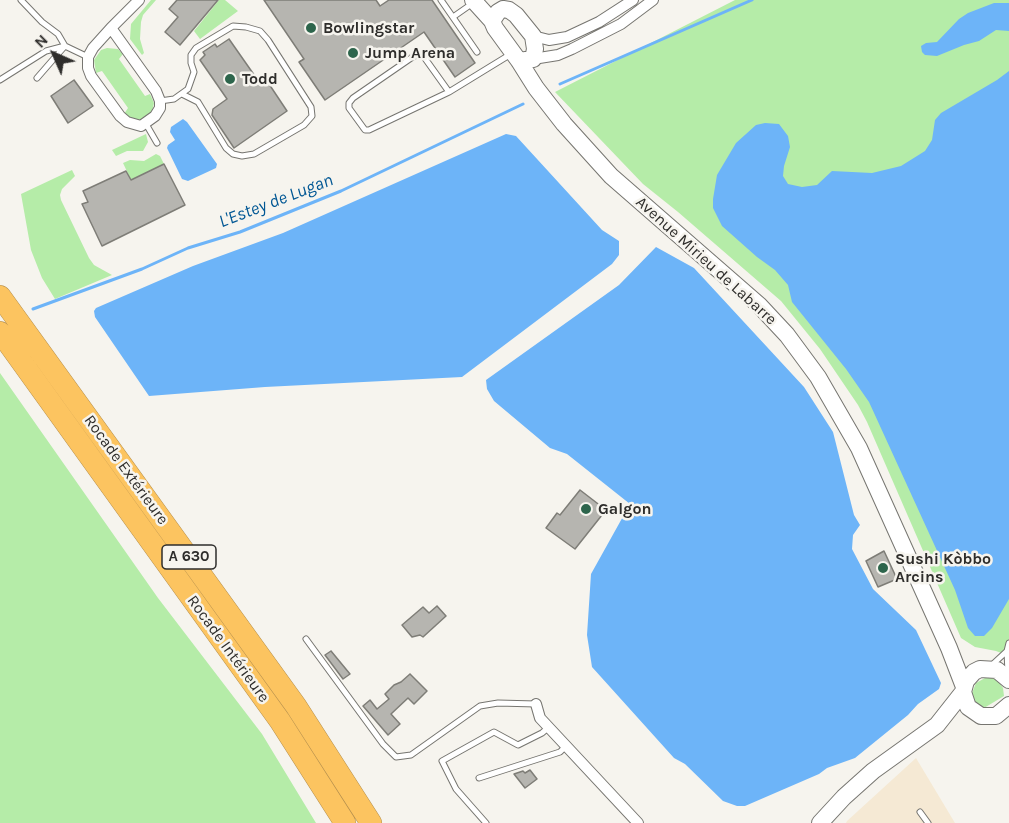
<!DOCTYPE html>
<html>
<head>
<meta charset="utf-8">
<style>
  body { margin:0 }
  #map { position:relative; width:1009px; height:823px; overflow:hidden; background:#f6f4ee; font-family:Karla,sans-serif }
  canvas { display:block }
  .north { position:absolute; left:24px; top:24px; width:60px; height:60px; -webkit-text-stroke:4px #f6f4ee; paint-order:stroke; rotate:315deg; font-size:16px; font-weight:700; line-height:24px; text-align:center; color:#2e2d2b }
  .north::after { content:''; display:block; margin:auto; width:21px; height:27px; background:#2e2d2b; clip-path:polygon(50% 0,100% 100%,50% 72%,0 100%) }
</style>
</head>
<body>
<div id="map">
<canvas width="1009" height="823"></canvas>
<div class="north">N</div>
</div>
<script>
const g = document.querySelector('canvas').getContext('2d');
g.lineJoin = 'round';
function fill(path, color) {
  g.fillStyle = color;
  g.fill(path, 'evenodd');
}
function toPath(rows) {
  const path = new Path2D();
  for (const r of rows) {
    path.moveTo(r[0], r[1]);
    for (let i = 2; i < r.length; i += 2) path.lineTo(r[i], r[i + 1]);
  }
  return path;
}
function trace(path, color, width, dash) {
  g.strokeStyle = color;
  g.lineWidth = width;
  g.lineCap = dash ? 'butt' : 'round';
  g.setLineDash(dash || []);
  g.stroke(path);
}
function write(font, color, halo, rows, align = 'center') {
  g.font = font + ' Karla,sans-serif';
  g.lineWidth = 5;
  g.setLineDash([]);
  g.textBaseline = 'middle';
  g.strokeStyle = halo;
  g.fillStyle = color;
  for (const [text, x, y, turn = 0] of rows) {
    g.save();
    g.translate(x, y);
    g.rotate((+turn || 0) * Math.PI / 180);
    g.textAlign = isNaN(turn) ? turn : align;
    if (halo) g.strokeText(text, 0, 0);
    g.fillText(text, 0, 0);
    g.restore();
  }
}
fill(toPath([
  [916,758,955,823,846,823,847,821]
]), '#f5e9d4');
fill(toPath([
  [151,0,156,0,143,15,141,22,140,39,144,53,142,55,130,39,131,24],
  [219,0,225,0,238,11,200,39,194,31],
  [735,0,1009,0,1009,656,996,651,975,647,961,638,867,422,858,405,820,349,781,301,678,212,643,184,555,92],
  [107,48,118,49,123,54,119,59,145,96,150,94,154,103,152,112,141,120,128,118,124,114,128,108,102,71,96,73,94,60,101,50],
  [146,134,148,142,143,151,127,151,116,156,112,150],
  [156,154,160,156,164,164,131,180,123,163,130,160,144,161],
  [72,170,75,176,62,189,60,195,61,200,89,258,94,265,112,275,55,299,42,278,31,250,21,194],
  [0,373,158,598,262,734,316,823,0,823],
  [985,678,992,678,998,681,1003,688,1004,696,984,708,975,702,972,693,976,683]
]), '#b5eca8');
fill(toPath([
  [994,3,1009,3,1009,31,996,30,979,41,964,45,937,56,925,55,922,52,921,46,926,43,937,42,959,19,968,13],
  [1009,71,1009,599,992,628,984,636,975,636,968,628,955,590,869,402,846,369,792,302,788,285,775,270,757,257,722,226,713,208,713,199,717,175,736,143,756,125,765,123,779,124,788,136,790,147,784,166,783,176,788,184,802,187,817,185,832,171,872,173,901,166,925,151,932,140,935,120,941,113,997,80],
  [183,119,187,122,217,164,216,168,188,181,182,179,167,148,168,145,175,140,170,132,171,127],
  [506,134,516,136,602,230,619,241,619,255,612,264,462,377,265,387,149,396,95,317,94,311,96,308,193,266,283,233],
  [656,247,694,268,804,387,833,432,854,515,860,525,853,535,852,549,873,589,916,630,941,683,939,689,918,704,908,715,855,758,827,768,819,774,745,806,737,806,723,801,685,764,674,758,592,667,587,635,591,574,630,504,567,454,550,448,494,401,487,389,486,380,619,285]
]), '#6db4f8');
trace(toPath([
  [560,84,752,0],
  [33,309,142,269,188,248,240,232,341,191,523,104]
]), '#6db4f8', 3);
const building = toPath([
  [177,0,218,0,180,45,165,32,178,17,169,9,177,0],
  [264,0,376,0,380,6,389,0,432,0,475,63,455,77,424,32,325,100,299,62,304,59,264,0],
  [229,39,257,79,263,75,287,111,234,148,212,115,213,109,227,99,200,60,205,55,203,52,215,44,217,47,229,39],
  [74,80,93,106,68,123,51,96,74,80],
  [164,164,185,205,102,246,82,204,88,202,83,191,126,171,131,180,164,164],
  [580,490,606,510,575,549,546,528,557,513,560,515,580,490],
  [884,551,897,579,878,587,866,561,884,551],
  [437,606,446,616,423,637,420,635,412,637,402,625,423,607,429,613,437,606],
  [331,651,350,674,343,679,325,655,331,651],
  [410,674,427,691,414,704,408,698,391,714,400,724,388,735,363,706,370,700,377,709,389,699,385,694,394,685,401,682,410,674],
  [530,770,537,779,525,788,514,774,523,771,525,773,530,770]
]);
fill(building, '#b6b5b0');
trace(building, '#7e7d77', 1.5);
const lane = toPath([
  [21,0,42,22,58,34,65,46,88,57],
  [441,0,477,52],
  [453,17,473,3],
  [419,55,424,57,449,92,369,130,365,130,349,108,349,103,353,98,414,56,419,55],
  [37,78,64,47],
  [0,80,46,51,65,46],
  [449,92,511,54],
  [160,101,174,99,188,89,194,72,191,63,191,55,196,48,233,26,246,27,260,31,268,40,311,107,312,116,304,125,254,154,242,156,233,154,226,148,198,102,182,94],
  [146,124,157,143],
  [306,639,383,744,396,757,411,755,480,706,498,703,536,704],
  [993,664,1007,651],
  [1008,674,1007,651,1009,643],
  [479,778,560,752,566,746],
  [920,812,928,823],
  [486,823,456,789,442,761,494,732,518,745,542,733,549,727]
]);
const street = toPath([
  [111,28,156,91,160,101,160,108,155,116,141,126,127,122,120,116,91,76,88,68,88,57,93,48,111,28,139,0],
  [533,36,549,40,567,37,599,22,633,0],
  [533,59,558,55,572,49,621,24,653,0],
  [536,704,540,718,638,823]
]);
const secondary = toPath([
  [473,0,492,21],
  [519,61,533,59,535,49,533,36,516,15,509,10,503,9,498,12,492,21,495,28,519,61,536,88,564,124,611,176,759,305,787,335,818,377,859,448,949,648,964,687],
  [1009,680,997,670,980,669,974,672,966,681,963,692,968,707,981,716,996,716,1009,705],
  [820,823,844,797,873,771,937,725,963,692]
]);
const highway = toPath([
  [0,296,296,706,371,823],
  [0,332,280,721,345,823]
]);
trace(lane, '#767570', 7);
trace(street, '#767570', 12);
trace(secondary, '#767570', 18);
trace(highway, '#b48f4d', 22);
trace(lane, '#fff', 5);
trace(street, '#fff', 10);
trace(secondary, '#fff', 16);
trace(highway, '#fcc460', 21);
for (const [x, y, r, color] of [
  [311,28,6,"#2d654c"],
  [353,53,6,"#2d654c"],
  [230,79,6,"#2d654c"],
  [586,509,6,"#2d654c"],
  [883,568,6,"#2d654c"]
]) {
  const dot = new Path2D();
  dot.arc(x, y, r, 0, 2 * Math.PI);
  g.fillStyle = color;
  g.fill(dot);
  trace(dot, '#f6f4ee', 2);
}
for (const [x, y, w] of [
  [189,557,54]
]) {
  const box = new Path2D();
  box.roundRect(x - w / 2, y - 12, w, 24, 4.5);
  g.fillStyle = '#f6f4ee';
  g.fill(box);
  trace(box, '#2e2d2b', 1.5);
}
write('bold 15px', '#2e2d2b', null, [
  ["A 630",189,557]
]);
write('bold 16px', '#2e2d2b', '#f6f4ee', [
  ["Bowlingstar",323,28],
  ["Jump Arena",365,53],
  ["Todd",242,79],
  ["Galgon",598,509],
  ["Sushi Kòbbo",895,559],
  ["Arcins",895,577]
], 'left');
write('16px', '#2e2d2b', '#f6f4ee', [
  ["Avenue Mirieu de Labarre",706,261,42],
  ["Rocade Extérieure",126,470,54],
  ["Rocade Intérieure",228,649,54]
]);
write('italic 18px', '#005794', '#f6f4ee', [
  ["L'Estey de Lugan",276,201,-21]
]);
</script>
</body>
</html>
